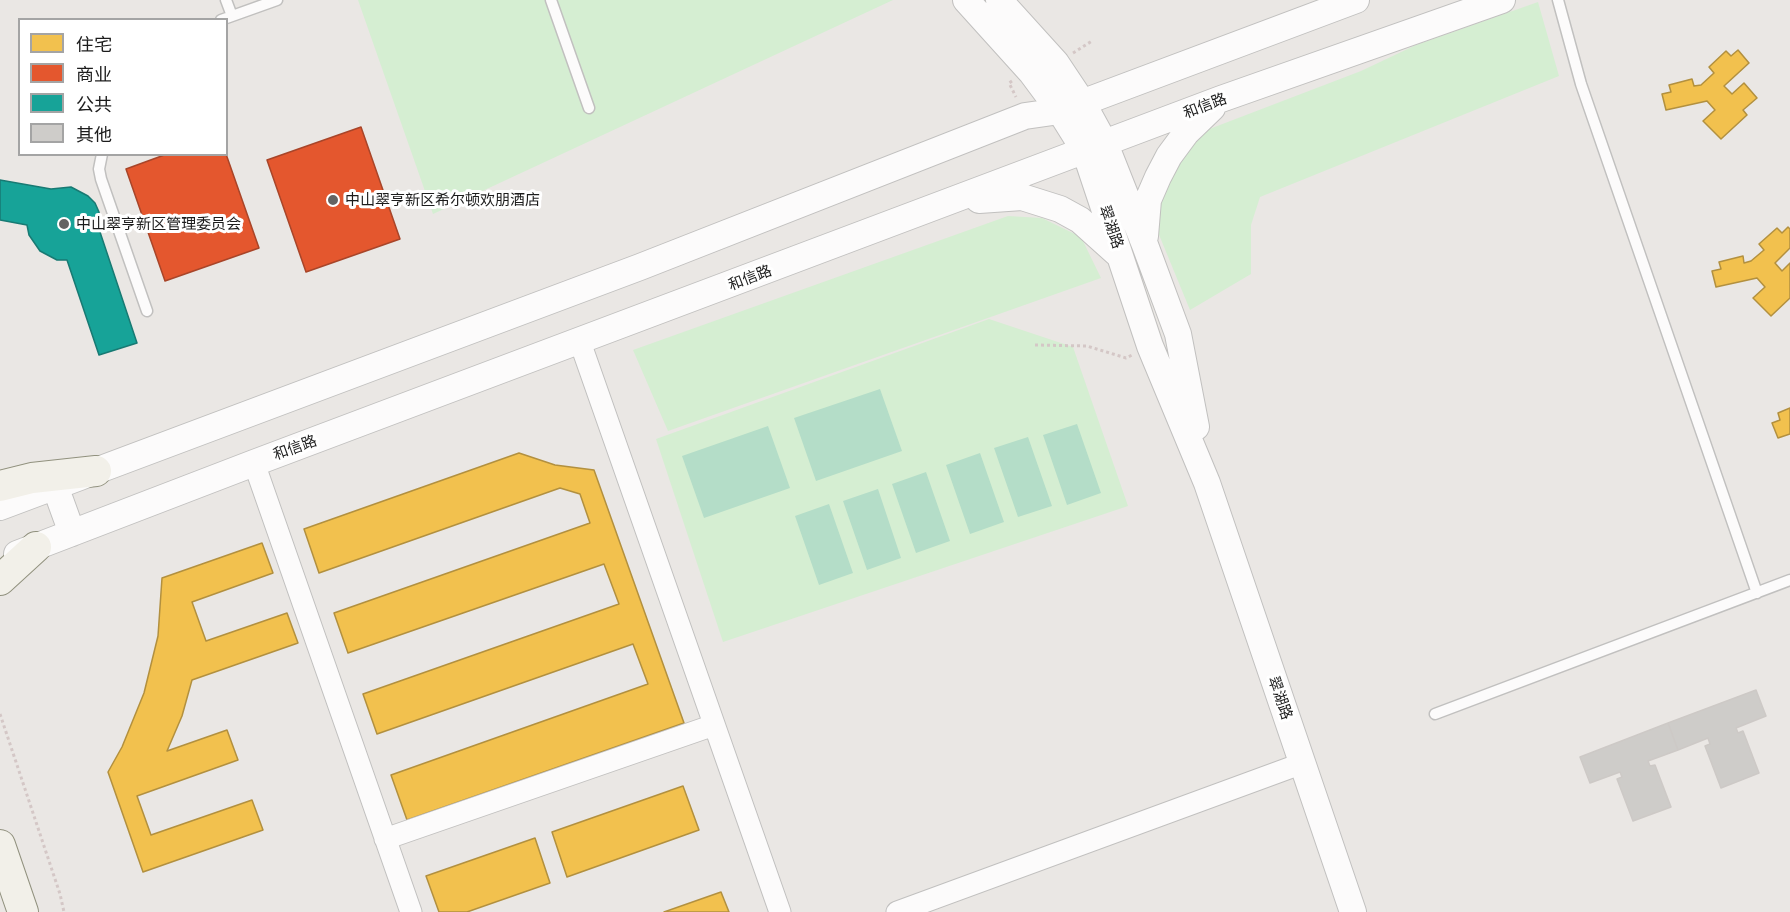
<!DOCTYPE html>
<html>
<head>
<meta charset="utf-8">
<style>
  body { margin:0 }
  #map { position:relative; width:1790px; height:912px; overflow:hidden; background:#eae7e4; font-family:"Public Sans","Noto Sans SC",sans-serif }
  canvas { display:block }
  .legend { position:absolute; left:18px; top:18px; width:210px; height:138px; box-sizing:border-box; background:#fff; border:2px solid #a4a4a4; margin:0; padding:8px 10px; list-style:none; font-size:18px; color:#1c1c1c }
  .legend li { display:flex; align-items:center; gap:12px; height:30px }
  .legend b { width:30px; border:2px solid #a4a4a4 }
</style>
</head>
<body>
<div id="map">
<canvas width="1790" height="912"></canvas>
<ul class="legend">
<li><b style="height:16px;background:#f2c14e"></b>住宅</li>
<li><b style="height:16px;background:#e4572e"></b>商业</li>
<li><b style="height:16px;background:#17a398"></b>公共</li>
<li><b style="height:16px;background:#ceccc9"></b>其他</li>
</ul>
</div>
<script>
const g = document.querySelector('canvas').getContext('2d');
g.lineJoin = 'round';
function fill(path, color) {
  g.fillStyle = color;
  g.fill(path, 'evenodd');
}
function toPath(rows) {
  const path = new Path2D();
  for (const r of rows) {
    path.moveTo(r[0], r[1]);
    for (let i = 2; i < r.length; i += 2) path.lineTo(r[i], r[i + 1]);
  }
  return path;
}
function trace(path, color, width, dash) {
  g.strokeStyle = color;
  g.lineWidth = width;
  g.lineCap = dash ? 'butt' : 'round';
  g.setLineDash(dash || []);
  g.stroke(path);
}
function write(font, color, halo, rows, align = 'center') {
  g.font = font + ' "Public Sans","Noto Sans SC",sans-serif';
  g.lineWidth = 6;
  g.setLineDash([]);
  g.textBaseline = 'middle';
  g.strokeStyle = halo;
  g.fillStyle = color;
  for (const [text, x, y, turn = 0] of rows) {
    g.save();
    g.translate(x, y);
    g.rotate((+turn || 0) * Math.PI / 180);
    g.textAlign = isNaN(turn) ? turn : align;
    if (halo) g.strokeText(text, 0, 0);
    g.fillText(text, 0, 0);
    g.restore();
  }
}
fill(toPath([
  [358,0,893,0,433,214],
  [1538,2,1559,76,1260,197,1251,225,1251,274,1190,310,1155,225,1157,194,1199,133,1361,71,1416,45],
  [1008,216,1042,218,1081,237,1101,278,668,431,633,350],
  [989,319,1073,347,1128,506,723,642,656,439]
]), '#d5eed2');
fill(toPath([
  [880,389,902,451,816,481,794,418],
  [1077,424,1101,493,1067,505,1043,435],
  [768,426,790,488,704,518,682,456],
  [1028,437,1052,506,1018,517,994,448],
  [980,453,1004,522,970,534,946,465],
  [926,472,950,541,916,553,892,484],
  [878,489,901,558,867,570,843,501],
  [829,504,853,573,819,585,795,516]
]), '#b4ddc8');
const homes = toPath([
  [1738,50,1749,63,1724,86,1732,94,1744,83,1757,98,1743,110,1747,115,1721,139,1703,121,1715,110,1707,101,1666,110,1662,94,1671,92,1669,85,1692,79,1694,86,1701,85,1714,73,1709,67,1726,51,1731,56,1738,50],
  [1788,227,1790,229,1790,248,1775,263,1782,271,1790,263,1790,298,1771,316,1753,298,1765,287,1757,278,1716,287,1712,271,1721,269,1719,262,1743,256,1744,263,1751,261,1764,250,1759,244,1777,228,1782,233,1788,227],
  [1790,408,1790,434,1778,438,1772,423,1780,420,1778,413,1790,408],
  [519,453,555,465,594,470,684,723,407,820,391,775,648,684,633,644,377,734,363,694,619,604,604,564,348,653,334,613,590,523,580,494,560,488,319,573,304,529,519,453],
  [262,543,273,573,192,602,206,641,287,613,298,643,192,680,182,716,167,751,227,730,238,760,137,796,151,835,252,800,263,830,143,872,108,772,122,747,144,693,158,636,162,578,262,543],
  [683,786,699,830,567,877,552,832,683,786],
  [535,838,550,883,467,912,439,912,426,876,535,838],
  [721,892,729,912,664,912,721,892]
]);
fill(homes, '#f2c14e');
trace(homes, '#b2903f', 1.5);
const shops = toPath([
  [361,127,400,239,306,272,267,160,361,127],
  [167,154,226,154,259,248,165,281,126,169,167,154]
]);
fill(shops, '#e4572e');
trace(shops, '#a84529', 1.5);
const public = toPath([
  [0,180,51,189,71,187,88,196,95,203,99,212,100,232,137,343,99,355,67,260,57,260,40,251,29,235,27,225,0,220,0,180]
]);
fill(public, '#17a398');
trace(public, '#187a73', 1.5);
const building = toPath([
  [1756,690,1766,716,1736,728,1738,733,1743,731,1759,773,1721,788,1705,746,1710,744,1708,738,1678,750,1668,723,1756,690],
  [1668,723,1678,750,1648,761,1650,766,1655,765,1671,807,1633,821,1617,779,1622,777,1620,772,1590,783,1580,757,1668,723]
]);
fill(building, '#ceccc9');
trace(building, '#cdc9c6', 1.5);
const service = toPath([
  [226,0,232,16],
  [551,0,589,108],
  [1558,0,1581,84,1757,593],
  [221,20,277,0],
  [102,154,99,169,101,179,147,311],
  [1435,714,1790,580]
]);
const minor = toPath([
  [580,342,780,912],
  [254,463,411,912],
  [385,839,714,725],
  [897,912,1303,763]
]);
const tertiary = toPath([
  [966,0,1031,72,1060,111,1085,151,1150,346,1207,483,1353,912],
  [999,0,1056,63,1082,102,1105,144,1145,245,1178,334,1196,427],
  [979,200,1022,197,1060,209,1080,220,1119,255],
  [1145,236,1148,200,1158,177,1169,156,1186,133,1212,108],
  [55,486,72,533],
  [0,507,640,267,1025,116,1060,111,1356,0],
  [17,554,254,463,1221,99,1502,0]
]);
const secondary = toPath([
  [0,486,32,478,96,471],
  [0,580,36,547],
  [0,845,23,912]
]);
trace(service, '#c1c0bf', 13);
trace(minor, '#c1c0bf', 23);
trace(tertiary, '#c1c0bf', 28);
trace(secondary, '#91917e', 32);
trace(toPath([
  [1073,53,1092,41],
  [1012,81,1009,83,1016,97],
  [1035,345,1087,346,1126,358,1132,355],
  [0,714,60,894,64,912]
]), '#d4c7c6', 3, [3, 3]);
trace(service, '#fcfbfb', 10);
trace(minor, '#fcfbfb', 21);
trace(tertiary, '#fcfbfb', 26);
trace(secondary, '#f2f0e9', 30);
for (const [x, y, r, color] of [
  [333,200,6,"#646362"],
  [64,224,6,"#646362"]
]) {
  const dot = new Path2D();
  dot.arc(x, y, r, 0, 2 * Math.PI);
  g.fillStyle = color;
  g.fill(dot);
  trace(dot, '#fff', 2);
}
write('15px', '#1c1c1c', '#fff', [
  ["和信路",1205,106,-21],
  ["翠湖路",1111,227,71],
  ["和信路",750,278,-21],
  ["和信路",295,448,-20],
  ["翠湖路",1280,698,71]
]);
write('15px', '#1c1c1c', '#fff', [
  ["中山翠亨新区希尔顿欢朋酒店",345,200],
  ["中山翠亨新区管理委员会",76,224]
], 'left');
</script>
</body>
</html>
